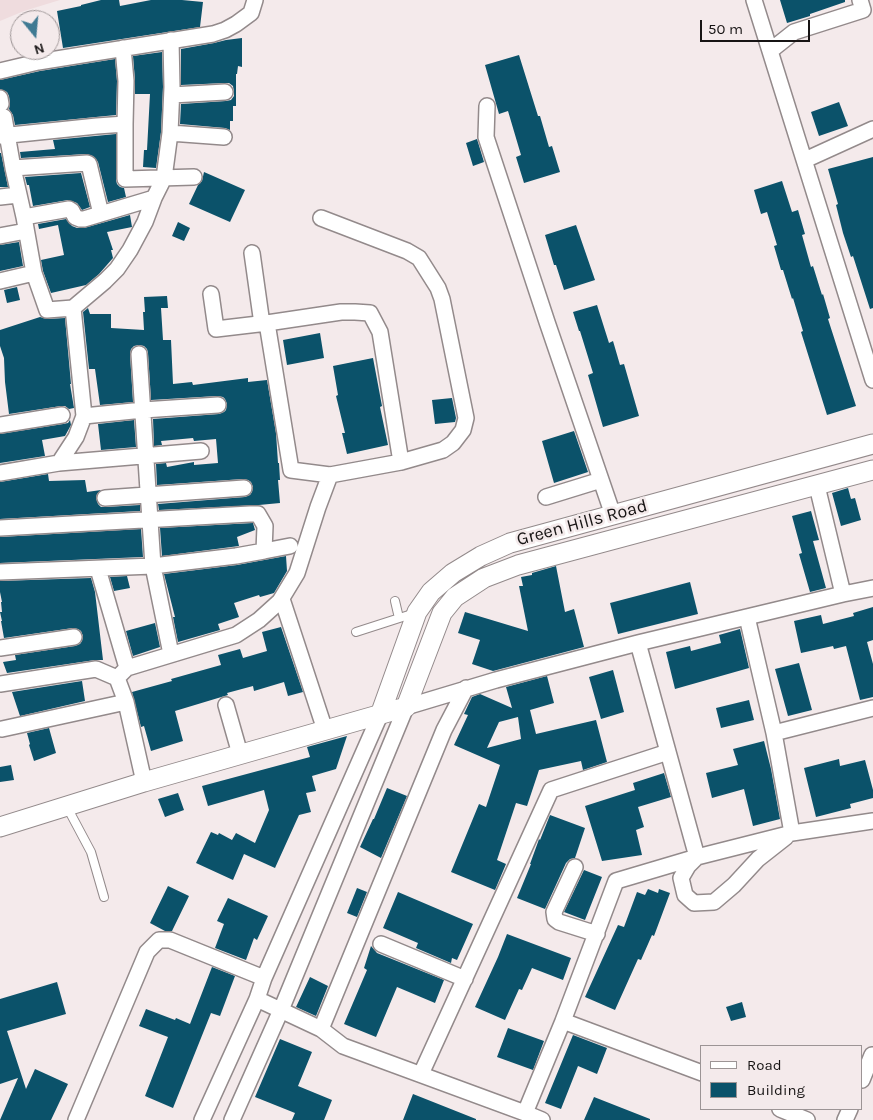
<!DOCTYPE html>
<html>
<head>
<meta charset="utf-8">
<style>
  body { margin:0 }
  #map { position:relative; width:873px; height:1120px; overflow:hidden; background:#f4eaeb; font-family:Karla,sans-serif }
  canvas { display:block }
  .legend { position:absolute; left:700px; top:1045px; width:162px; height:65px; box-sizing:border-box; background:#f4eaeb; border:1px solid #9c9495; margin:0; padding:6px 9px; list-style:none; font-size:15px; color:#171414 }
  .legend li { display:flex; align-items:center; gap:10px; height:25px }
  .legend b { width:25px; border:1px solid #9c9495 }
  .north { position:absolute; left:10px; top:10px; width:50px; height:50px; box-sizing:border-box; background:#f4eaeb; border:1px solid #9c9495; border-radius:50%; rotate:163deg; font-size:14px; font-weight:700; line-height:20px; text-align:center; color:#171414 }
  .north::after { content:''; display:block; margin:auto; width:18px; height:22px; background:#3f7a93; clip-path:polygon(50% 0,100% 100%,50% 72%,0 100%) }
  .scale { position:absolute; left:700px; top:20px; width:110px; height:22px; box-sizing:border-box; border:2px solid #171414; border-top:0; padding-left:6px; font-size:15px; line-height:18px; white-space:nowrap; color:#171414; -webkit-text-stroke:4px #f4eaeb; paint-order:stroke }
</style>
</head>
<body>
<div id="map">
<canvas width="873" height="1120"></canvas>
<ul class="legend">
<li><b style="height:6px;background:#fff"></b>Road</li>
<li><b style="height:14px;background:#0b526a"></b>Building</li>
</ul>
<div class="north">N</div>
<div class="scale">50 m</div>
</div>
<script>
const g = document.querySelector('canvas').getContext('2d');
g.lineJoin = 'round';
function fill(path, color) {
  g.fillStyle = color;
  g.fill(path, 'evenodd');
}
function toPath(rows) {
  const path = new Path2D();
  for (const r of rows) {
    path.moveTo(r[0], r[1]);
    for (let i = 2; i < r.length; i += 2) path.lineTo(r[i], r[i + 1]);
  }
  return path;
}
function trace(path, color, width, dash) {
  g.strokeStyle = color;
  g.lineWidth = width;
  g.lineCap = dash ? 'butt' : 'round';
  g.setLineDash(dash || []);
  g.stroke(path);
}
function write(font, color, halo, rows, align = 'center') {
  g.font = font + ' Karla,sans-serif';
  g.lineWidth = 5;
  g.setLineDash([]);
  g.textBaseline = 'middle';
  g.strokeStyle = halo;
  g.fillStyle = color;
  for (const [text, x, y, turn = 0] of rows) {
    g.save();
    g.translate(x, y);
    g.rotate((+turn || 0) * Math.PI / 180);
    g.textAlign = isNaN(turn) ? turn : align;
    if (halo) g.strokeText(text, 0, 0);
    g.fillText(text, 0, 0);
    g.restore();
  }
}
fill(toPath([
  [0,0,60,0,24,11,0,21]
]), '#efdcde');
fill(toPath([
  [101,0,119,0,120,6,151,0,182,0,203,2,200,27,63,48,57,11,81,6,81,5],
  [780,0,845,0,845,2,810,14,810,16,787,23],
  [242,38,242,67,238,66,237,74,236,74,236,106,233,106,233,121,230,121,230,130,225,128,180,124,181,104,226,101,231,100,234,96,234,92,233,86,229,83,225,83,181,85,181,49,214,43,226,40],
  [162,52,163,87,161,132,156,168,143,167,144,150,147,150,150,94,135,94,135,80,133,56],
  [519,55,538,116,540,116,549,147,552,146,560,172,524,183,516,157,521,155,508,111,499,114,485,65],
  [115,59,117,81,116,115,15,125,13,115,9,109,10,103,9,96,7,92,0,89,0,80,40,71],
  [839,102,848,126,819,136,811,112],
  [116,134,116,180,117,184,120,187,124,188,126,197,108,202,98,162,93,156,86,154,21,158,20,152,55,149,53,140],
  [477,139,484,162,473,166,466,143],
  [0,153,1,153,8,187,0,187],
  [873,157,873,308,870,309,853,256,851,257,843,233,836,205,838,204,828,169],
  [204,172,245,190,230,222,189,204,198,185,202,181],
  [81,173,90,207,82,210,77,203,68,200,33,206,29,185,27,185,25,177],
  [782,181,792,212,798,210,805,234,802,235,811,267,813,266,822,295,823,294,830,318,828,319,856,406,827,415,801,332,803,331,793,298,792,299,783,270,781,270,774,246,777,245,767,212,761,214,754,190],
  [130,215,132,227,107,232,113,250,111,250,113,258,99,274,86,285,51,293,43,271,41,260,64,255,58,225,39,229,38,224,66,219,72,226,77,228,84,228],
  [178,222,190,228,184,241,172,236],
  [576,225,595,280,564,290,556,265,554,265,545,235],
  [19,242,23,266,0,271,0,245],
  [17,287,20,300,7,303,4,290],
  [167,296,168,308,161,308,163,340,171,340,173,384,192,382,193,385,248,378,248,382,267,380,276,433,278,463,279,463,280,480,278,480,280,503,259,505,159,510,158,504,245,497,250,495,252,492,253,487,251,482,248,480,243,479,157,485,156,464,166,463,167,467,194,462,194,465,218,463,216,439,194,441,193,438,161,441,162,445,154,446,153,419,219,414,224,412,226,410,227,404,225,399,223,397,217,396,151,400,148,353,147,349,144,346,139,345,134,346,131,349,130,354,133,402,100,405,95,369,89,369,83,312,88,308,90,314,111,314,111,328,144,330,143,312,145,312,144,297],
  [597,305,609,343,613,341,620,365,624,364,639,416,603,427,588,375,593,373,580,331,579,331,573,312],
  [40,317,47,319,65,318,71,384,70,384,74,408,69,409,65,406,61,406,9,414,5,382,4,358,0,346,0,330],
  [320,333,324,358,287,365,283,340],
  [373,358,382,406,380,407,388,445,347,454,342,433,345,433,336,396,338,395,333,366],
  [452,398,456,418,455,422,435,424,432,400],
  [70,420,71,425,65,436,42,440,45,456,0,463,0,434,63,424,68,423],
  [134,420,136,447,101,450,98,424],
  [574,431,588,472,554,483,542,441],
  [48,474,49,481,85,480,87,492,101,490,97,494,96,498,98,504,101,507,106,507,140,505,140,511,0,519,0,482],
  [848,488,851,499,855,498,861,520,841,526,832,493],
  [811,511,819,540,813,541,826,588,810,592,799,554,802,553,792,516],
  [253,523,255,530,237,537,239,546,162,556,160,528],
  [141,529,143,557,0,563,0,537],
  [286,556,287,571,274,593,260,597,259,595,234,603,239,617,218,624,220,630,178,642,173,617,175,617,164,574,237,565],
  [556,566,565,612,574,609,584,647,493,671,472,664,480,640,458,633,465,612,528,631,519,586,523,586,521,577,532,575,532,573],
  [127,576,130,588,114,591,110,577],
  [91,578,95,592,103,660,95,660,7,673,3,662,16,660,15,655,75,646,80,644,82,641,83,636,81,631,78,629,73,628,4,638,1,621,2,621,0,612,2,612,1,602,2,602,0,592,0,581],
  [690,582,698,614,618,634,610,603],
  [873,607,873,640,867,642,873,664,873,697,860,700,846,646,834,649,833,646,801,653,794,621,821,615,823,624,854,616,853,613],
  [155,623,160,647,133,656,126,631],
  [281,627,303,692,288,696,284,682,254,691,253,686,227,693,228,695,175,711,183,741,151,751,144,726,141,727,132,692,172,681,171,679,221,665,218,655,240,649,243,658,267,651,262,632],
  [740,629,749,668,675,689,666,652,690,646,691,651,721,643,719,635],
  [799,663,812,710,788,716,775,669],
  [613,670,624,712,601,719,589,677],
  [547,676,554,703,530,710,536,734,596,720,607,762,583,770,581,761,539,770,527,806,516,803,497,860,506,864,495,890,451,872,479,804,486,807,500,765,454,745,468,715,464,714,472,697,480,694,512,708,506,687],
  [518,717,521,739,487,748,499,722],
  [82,681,85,701,20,716,12,692],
  [749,700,754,720,721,728,716,708],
  [49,728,56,753,34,761,29,745,30,744,27,733],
  [347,736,336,769,312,776,316,791,306,793,311,812,299,815,275,868,244,854,233,880,196,863,211,832,218,835,219,833,232,840,236,833,255,843,269,810,264,790,208,806,202,786,310,757,307,747],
  [764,741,771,769,780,819,753,826,744,789,712,798,706,773,738,765,733,749],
  [839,759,840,766,865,760,873,790,873,798,850,804,851,808,816,817,804,768],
  [11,765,14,780,0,782,0,767],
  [664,773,671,797,638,807,644,827,636,830,642,855,602,861,585,806,635,790,633,783],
  [387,788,407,796,381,858,360,847,373,819,374,819],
  [178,793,184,810,165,817,158,799],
  [550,815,585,828,575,858,570,859,566,863,545,909,517,898,531,864,530,864,538,842,539,839,540,840],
  [584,870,602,877,585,920,564,912],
  [168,886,189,896,172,931,165,931,150,923],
  [357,888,367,892,357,917,347,913],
  [648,889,658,893,659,889,670,893,654,936,652,935,641,960,638,959,615,1010,585,997,618,925,624,927,637,892,645,895],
  [398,892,473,924,457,960,452,958,451,963,416,948,418,943,383,928],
  [228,898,268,916,257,940,254,938,246,960,215,948,224,924,217,921],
  [507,934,571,958,563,980,532,968,522,990,519,989,505,1020,475,1007,498,957],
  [371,946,377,953,444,980,435,1003,397,987,376,1037,344,1024,367,970,364,968],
  [212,967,235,976,220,1016,211,1013,173,1108,145,1096,168,1037,139,1026,146,1009,175,1020,176,1018,190,1024],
  [310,977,328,986,316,1016,296,1007],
  [57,982,66,1014,7,1031,26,1089,35,1069,68,1084,51,1120,0,1120,18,1078,0,1084,0,999],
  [742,1002,746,1017,731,1021,726,1007],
  [508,1028,544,1041,533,1070,497,1057],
  [573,1035,607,1048,597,1074,578,1066,561,1109,545,1103],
  [280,1039,312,1052,298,1086,332,1100,324,1120,292,1120,295,1113,255,1097],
  [413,1094,476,1119,476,1120,403,1120],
  [594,1097,650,1119,650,1120,584,1120]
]), '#0b526a');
const service = toPath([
  [395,601,399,618],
  [356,632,415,613],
  [67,807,91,852,104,897]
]);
const minor = toPath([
  [754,0,770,51],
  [860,0,863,10,794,32,770,51,873,380],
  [123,48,126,81,125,124],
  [0,71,38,62,213,34,225,30,236,24,251,13,255,0],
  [172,95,225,92],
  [0,98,1,104],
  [487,106,486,137,547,322,613,515],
  [4,117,13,168,24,217,34,273,47,310,73,308],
  [170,133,224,137],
  [0,136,97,126,125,124,125,179,194,177],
  [805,160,873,129],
  [13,168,87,163,89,164,101,214],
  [0,197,18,195],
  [24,217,69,209,72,211,75,217,80,219,84,219,154,198],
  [0,236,26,231],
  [252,253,262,324],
  [0,281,34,273],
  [211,294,216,329,267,323,341,312,355,312,370,313,380,332,401,462],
  [267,323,291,470,330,475],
  [139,354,153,566,171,654],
  [84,416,143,410,218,405],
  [0,425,62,415],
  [59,463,76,437,84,416,73,308,105,281,117,269,130,250,145,222,154,198,164,178,170,133,172,87,171,40],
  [0,473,59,463,201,451],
  [817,486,843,594],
  [546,497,601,480],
  [105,498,244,488],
  [0,528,250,514,258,514,265,526,264,551,236,556,153,566,0,572],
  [264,551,290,546],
  [98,569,127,668],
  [282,599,325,730],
  [747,617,774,733,792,833],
  [638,643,697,857],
  [0,648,74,637],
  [0,684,96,669,117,678],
  [226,705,240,754],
  [2,729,126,702],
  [774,733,873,708],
  [144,782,126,702,117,678,127,668,236,635,259,620,280,601,297,573,318,507,330,475,401,462,443,450,453,443,463,430,466,418,442,299,438,288,419,258,407,251,321,218],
  [697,857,688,866,681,878,685,895,694,903,714,902,734,885,758,859,786,837],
  [575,867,554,912,555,919,559,922,597,934],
  [381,944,465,979],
  [257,999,321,1029,343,1046,525,1113,542,1120],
  [563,1021,702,1073],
  [321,1029,444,730,466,688],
  [421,1074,551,790,668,752],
  [862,1080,872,1055],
  [780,1109,807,1120],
  [525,1113,563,1021,616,881,697,857,792,833,873,821],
  [76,1120,147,952,159,940,170,940,264,978],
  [202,1120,257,999,264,978,380,715],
  [232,1120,281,1010,406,707,496,680,638,643,843,594,873,588],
  [845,1120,850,1109]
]);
const tertiary = toPath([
  [380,715,417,612,431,592,453,573,481,556,510,543,873,444],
  [0,827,144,782,406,707,442,613,455,597,484,578,518,565,873,470]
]);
trace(service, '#938a8b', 10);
trace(minor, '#938a8b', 18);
trace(tertiary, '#938a8b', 21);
trace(service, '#fff', 8);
trace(minor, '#fff', 15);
trace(tertiary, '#fff', 19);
write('18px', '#171414', '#f4eaeb', [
  ["Green Hills Road",582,523,-15]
]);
</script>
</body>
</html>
